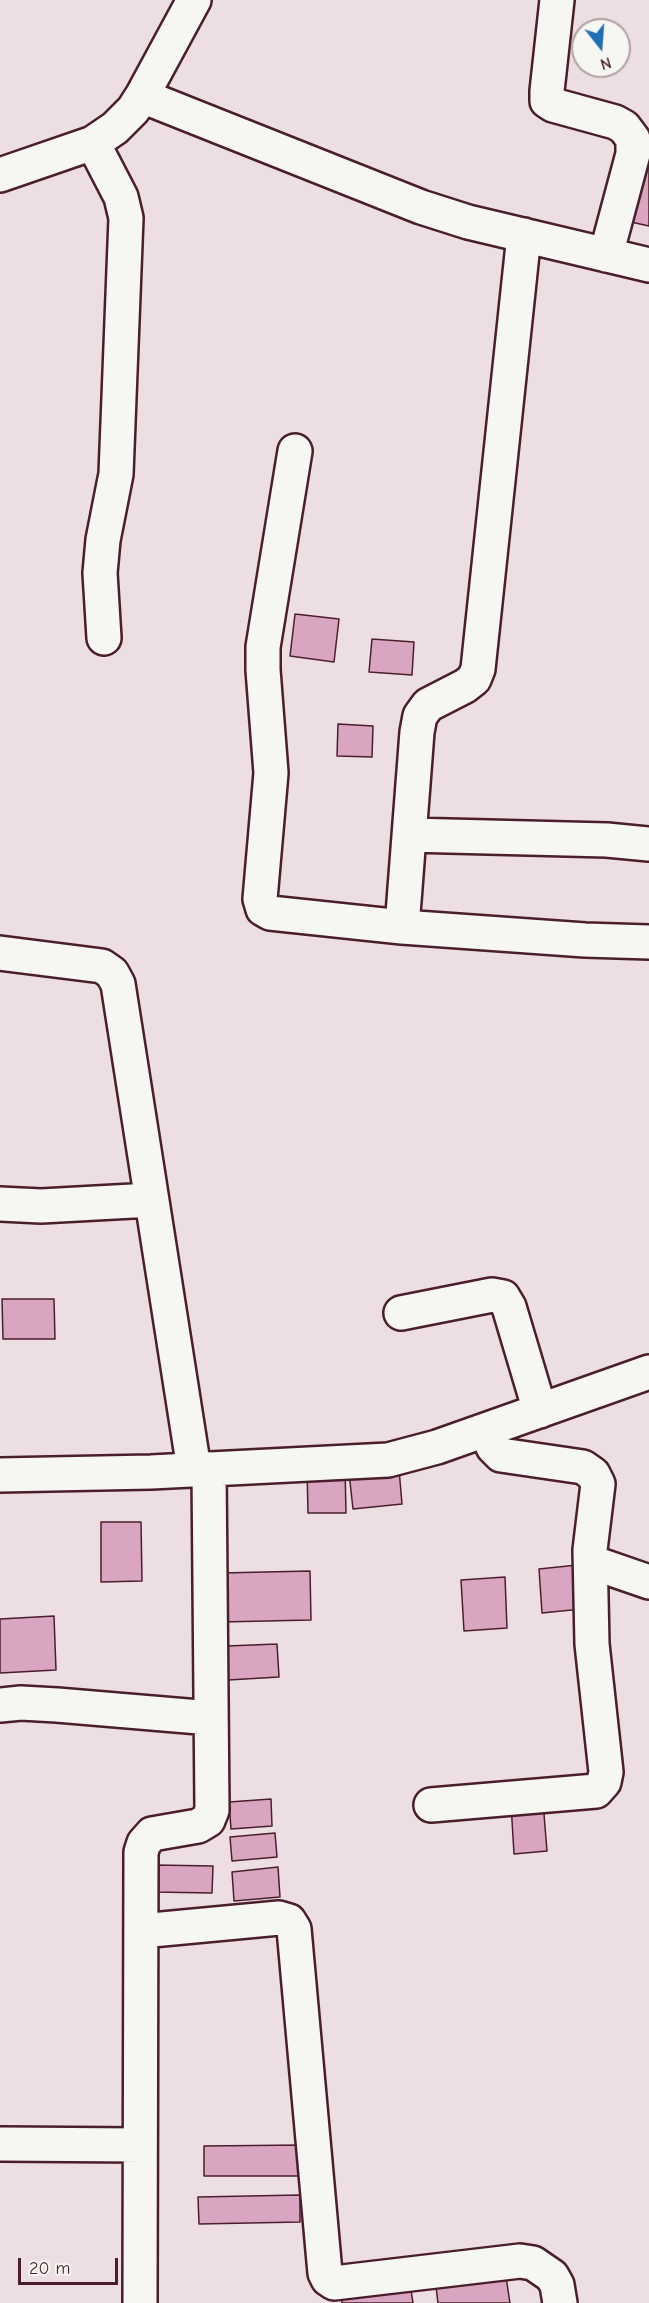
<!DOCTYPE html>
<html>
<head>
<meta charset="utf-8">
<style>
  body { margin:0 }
  #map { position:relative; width:649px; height:2303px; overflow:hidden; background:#eddee3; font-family:"Comic Neue",sans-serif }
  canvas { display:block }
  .north { position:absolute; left:571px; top:18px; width:60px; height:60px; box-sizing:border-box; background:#f6f6f2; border:2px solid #b1a0a2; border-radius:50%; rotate:163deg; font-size:16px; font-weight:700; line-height:24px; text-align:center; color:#4a1f2b }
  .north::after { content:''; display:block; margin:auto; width:21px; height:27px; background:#1f6fb2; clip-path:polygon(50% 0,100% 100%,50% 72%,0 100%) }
  .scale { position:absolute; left:18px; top:2258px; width:100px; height:27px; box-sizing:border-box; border:3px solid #4a1f2b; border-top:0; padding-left:8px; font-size:18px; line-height:21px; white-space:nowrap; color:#4a1f2b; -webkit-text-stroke:4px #f6f6f2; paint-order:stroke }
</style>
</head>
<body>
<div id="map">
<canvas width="649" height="2303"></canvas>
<div class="north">N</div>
<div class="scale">20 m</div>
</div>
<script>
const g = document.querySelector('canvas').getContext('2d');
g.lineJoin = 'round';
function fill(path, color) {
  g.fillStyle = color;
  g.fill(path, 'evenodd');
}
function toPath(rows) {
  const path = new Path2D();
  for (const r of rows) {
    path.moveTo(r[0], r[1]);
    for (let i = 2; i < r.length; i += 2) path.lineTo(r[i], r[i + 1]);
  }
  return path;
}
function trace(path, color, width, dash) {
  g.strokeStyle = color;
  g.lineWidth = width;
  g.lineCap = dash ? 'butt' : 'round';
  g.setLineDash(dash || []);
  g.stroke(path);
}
const building = toPath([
  [645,161,649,162,649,226,631,222,645,161],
  [295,614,339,619,334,662,290,656,295,614],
  [372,639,414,642,412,675,369,672,372,639],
  [338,724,373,726,372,757,337,756,338,724],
  [2,1299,54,1299,55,1339,3,1339,2,1299],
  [345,1468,346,1513,308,1513,307,1469,345,1468],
  [399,1469,402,1504,353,1509,349,1473,399,1469],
  [101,1522,141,1522,142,1581,101,1582,101,1522],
  [587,1564,591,1608,542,1613,539,1569,587,1564],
  [310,1571,311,1620,221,1622,221,1573,310,1571],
  [505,1577,507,1628,464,1631,461,1580,505,1577],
  [54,1616,56,1670,0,1673,0,1619,54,1616],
  [277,1644,279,1677,228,1680,227,1646,277,1644],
  [271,1799,272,1826,231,1829,229,1802,271,1799],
  [543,1802,547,1851,514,1854,511,1804,543,1802],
  [275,1833,277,1857,232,1861,230,1837,275,1833],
  [154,1865,213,1866,212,1893,154,1892,154,1865],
  [278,1867,280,1897,234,1901,232,1872,278,1867],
  [303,2145,303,2176,204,2176,204,2146,303,2145],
  [300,2195,300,2222,199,2224,198,2197,300,2195],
  [506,2277,510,2303,438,2303,436,2287,506,2277],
  [410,2284,413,2303,342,2303,341,2294,410,2284]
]);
fill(building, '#d9a5c0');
trace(building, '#4a1f2b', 1.5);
const street = toPath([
  [557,0,547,91,547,101,553,105,615,122,624,127,633,139,633,154,606,255],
  [142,96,421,207,468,222,649,265],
  [93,143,121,197,126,218,116,474,103,540,100,573,104,638],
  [0,175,93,143,115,128,133,110,142,96,194,0],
  [295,451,263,647,263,670,271,773,260,899,263,909,270,913,402,927,585,940,649,942],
  [409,835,607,840,649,844],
  [402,927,417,732,420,716,428,705,465,686,474,679,478,669,524,235],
  [0,953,102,966,112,973,118,984,194,1469],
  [0,1204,41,1206,151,1200],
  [401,1313,492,1295,503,1297,509,1307,540,1411],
  [0,1475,151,1472,388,1460,437,1447,649,1372],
  [591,1562,649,1582],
  [0,1705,21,1703,57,1705,211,1718],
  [431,1805,596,1791,604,1782,606,1772,592,1644,590,1550,598,1484,593,1474,583,1467,501,1455,493,1447,486,1430],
  [141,1931,279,1918,289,1921,294,1929,325,2273,328,2279,334,2283,520,2261,533,2263,552,2276,557,2285,560,2303],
  [0,2144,140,2145],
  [140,2303,141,1852,144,1843,152,1834,198,1826,208,1820,212,1810,209,1469]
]);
trace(street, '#4a1f2b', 38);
trace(street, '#f6f6f2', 33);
</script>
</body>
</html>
